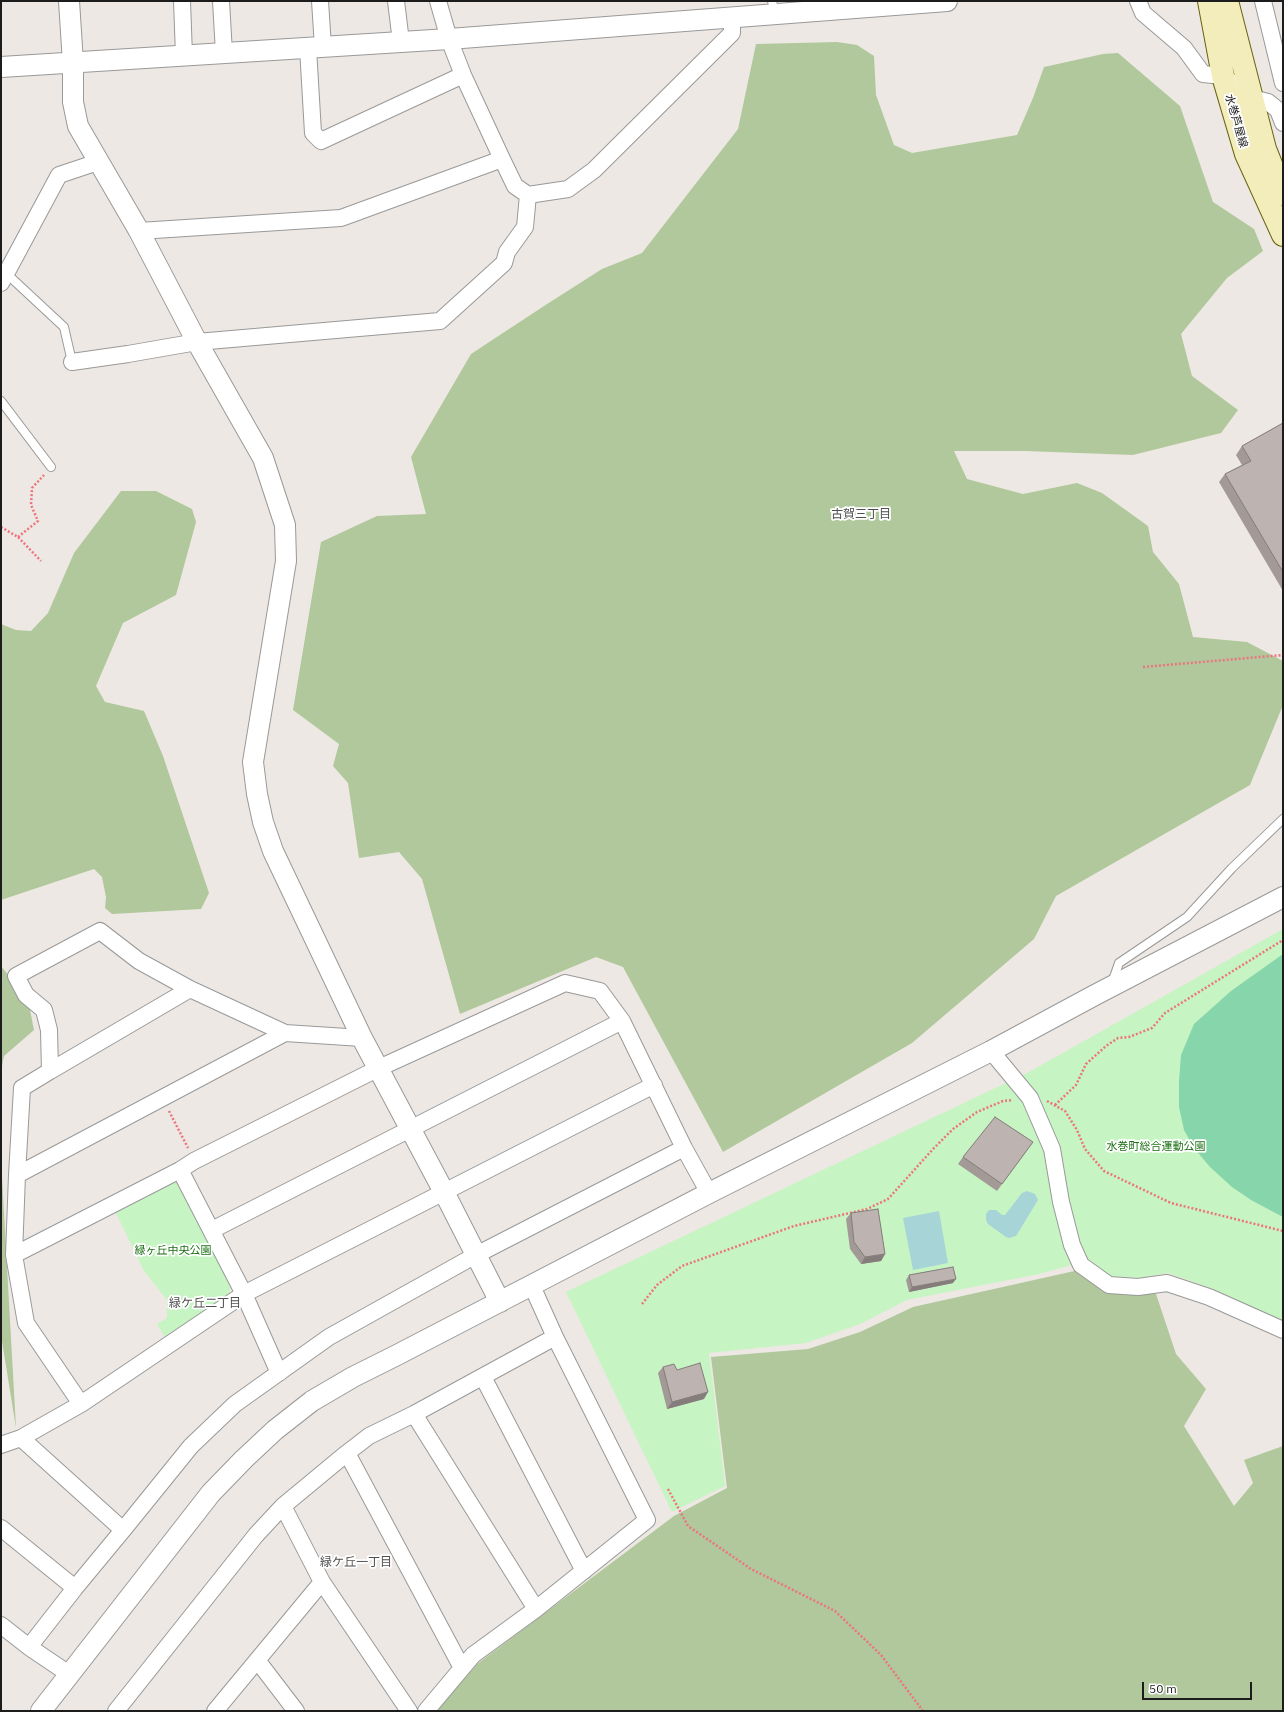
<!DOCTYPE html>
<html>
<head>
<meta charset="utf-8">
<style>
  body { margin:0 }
  #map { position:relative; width:1284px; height:1712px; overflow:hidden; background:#ede8e3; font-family:"IBM Plex Sans",sans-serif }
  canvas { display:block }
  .frame { position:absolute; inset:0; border:2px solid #1c1c1c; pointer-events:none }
  .scale { position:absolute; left:1142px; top:1682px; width:110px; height:18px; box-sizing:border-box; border:2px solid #1c1c1c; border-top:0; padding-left:5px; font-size:12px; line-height:14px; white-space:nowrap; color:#1c1c1c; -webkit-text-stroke:3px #fff; paint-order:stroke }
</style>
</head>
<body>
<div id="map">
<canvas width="1284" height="1712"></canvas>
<div class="frame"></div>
<div class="scale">50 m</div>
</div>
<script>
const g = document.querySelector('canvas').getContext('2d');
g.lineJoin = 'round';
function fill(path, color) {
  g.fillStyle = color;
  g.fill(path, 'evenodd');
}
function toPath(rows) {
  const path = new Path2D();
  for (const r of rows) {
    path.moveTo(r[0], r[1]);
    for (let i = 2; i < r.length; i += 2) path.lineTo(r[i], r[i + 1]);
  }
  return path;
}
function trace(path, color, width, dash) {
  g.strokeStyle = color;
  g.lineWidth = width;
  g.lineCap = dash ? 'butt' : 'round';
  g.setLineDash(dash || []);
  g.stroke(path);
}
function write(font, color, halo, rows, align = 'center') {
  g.font = font + ' "IBM Plex Sans","Noto Sans JP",sans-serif';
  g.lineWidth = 3.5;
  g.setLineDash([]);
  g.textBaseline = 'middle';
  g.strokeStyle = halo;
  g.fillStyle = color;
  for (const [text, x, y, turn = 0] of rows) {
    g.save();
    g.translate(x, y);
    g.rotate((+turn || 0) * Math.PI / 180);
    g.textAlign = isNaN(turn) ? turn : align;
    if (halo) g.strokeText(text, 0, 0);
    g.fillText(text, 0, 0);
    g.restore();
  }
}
fill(toPath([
  [837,42,857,45,874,56,876,95,894,145,912,153,1017,135,1033,98,1044,67,1103,54,1118,53,1180,106,1213,202,1254,229,1263,251,1227,278,1181,334,1192,376,1238,410,1221,433,1133,455,1025,451,954,451,967,479,1023,494,1077,483,1102,493,1148,526,1153,552,1179,584,1193,637,1247,642,1283,661,1283,705,1250,785,1056,896,1034,939,912,1043,723,1152,623,967,596,957,460,1014,422,879,399,852,359,858,348,783,333,766,339,744,293,710,321,542,377,516,426,514,411,457,471,354,544,306,602,269,642,253,738,129,756,44],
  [121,491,156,491,192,509,196,522,176,595,123,623,96,686,105,702,144,711,163,756,209,893,201,909,112,914,105,908,106,897,102,877,94,869,1,900,1,624,16,630,31,631,48,613,74,553],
  [1,966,28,1000,34,1030,4,1056,1,1071],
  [1,1159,16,1428,1,1335],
  [1079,1270,1108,1294,1155,1291,1176,1354,1206,1389,1184,1426,1234,1506,1253,1483,1244,1460,1283,1446,1283,1711,436,1711,477,1664,674,1516,727,1488,711,1357,808,1349,860,1332,913,1307]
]), '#b0c89b');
fill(toPath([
  [1283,929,1283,1320,1266,1315,1213,1289,1168,1273,1139,1278,1110,1276,1090,1260,1039,1274,907,1300,860,1324,806,1343,709,1353,725,1486,672,1512,566,1292,1029,1072],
  [171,1181,179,1183,231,1285,228,1298,165,1337,157,1324,167,1318,167,1300,144,1271,115,1211]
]), '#c7f4c3');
fill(toPath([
  [1283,954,1283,1217,1251,1200,1232,1187,1210,1167,1194,1148,1184,1130,1179,1107,1179,1081,1181,1055,1194,1024,1231,991]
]), '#87d5aa');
fill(toPath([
  [1027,1191,1035,1194,1038,1200,1016,1236,1009,1238,1006,1237,988,1224,986,1220,986,1214,989,1210,996,1210,1002,1215,1005,1215,1022,1193],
  [939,1211,948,1263,913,1270,903,1218]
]), '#a7d4d7');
const service = toPath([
  [772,1,775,14],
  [7,274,64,327,72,362],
  [1,401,51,467],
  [1112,983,1119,963,1187,917,1232,868,1283,819]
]);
const minor = toPath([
  [182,1,184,56],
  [221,1,224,53],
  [320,1,323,47],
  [396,1,401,42],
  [438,1,449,39,463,75,502,159,515,186,528,195,568,189,594,170,732,33,732,17],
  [1138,1,1143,13,1184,48,1203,74,1223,76,1252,98,1268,102,1278,110,1283,123],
  [1263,1,1283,83],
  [308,48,313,133,321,141,463,75],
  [139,231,341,218,502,159],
  [1,283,59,175,98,162],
  [72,362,128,354,197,342,440,321,504,263,507,252,525,227,528,195],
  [991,1051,1030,1098,1052,1149,1061,1202,1072,1245,1081,1265,1109,1285,1138,1287,1167,1283,1209,1297,1283,1330],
  [50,1071,190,989],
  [180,1170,244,1294,279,1373],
  [17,1175,285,1033],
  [212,1230,622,1021],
  [14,1255,180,1170,194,1161,379,1068,565,983,600,991,622,1021,684,1148,709,1193],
  [483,1377,584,1571],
  [81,1404,26,1323,14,1255,17,1175,22,1088,50,1071,49,1030,44,1010,26,995,16,976,100,931,139,961,190,989,285,1033,362,1038],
  [414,1414,536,1609],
  [21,1438,123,1530,191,1446,235,1404,329,1337,476,1255,684,1148],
  [1,1445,21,1438,81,1404,244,1294,654,1085],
  [347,1453,462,1668],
  [283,1506,322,1582,409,1711],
  [1,1528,75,1588],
  [1,1625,29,1647,69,1674],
  [29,1647,75,1588,123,1530],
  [257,1660,296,1711],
  [116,1711,256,1535,283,1506,347,1453,369,1436,414,1414,555,1337],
  [215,1711,322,1582],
  [426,1711,473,1655,536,1609,647,1520,555,1337,532,1286]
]);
const tertiary = toPath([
  [69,1,73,63,73,102,78,126,139,231,197,342,263,458,285,525,286,561,253,762,257,794,263,822,273,851,362,1038,444,1192,500,1302],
  [1,67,449,39,947,1],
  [41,1711,211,1493,244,1459,275,1430,312,1401,353,1377,397,1355,709,1193,991,1051,1095,995,1283,897]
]);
const secondary = toPath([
  [1209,1,1223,76,1246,154,1283,235],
  [1227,1,1265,149,1283,194]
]);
trace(service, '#999', 10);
trace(minor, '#999', 18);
trace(tertiary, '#999', 22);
trace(secondary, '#68630e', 24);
trace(toPath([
  [1,527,18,537,41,561],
  [18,537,38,521,31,505,32,488,44,475],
  [1143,667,1283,655],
  [1047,1101,1065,1111,1077,1130,1085,1149,1104,1171,1171,1203,1283,1231],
  [1055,1105,1076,1085,1086,1064,1106,1046,1118,1038,1129,1037,1152,1028,1165,1013,1283,940],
  [169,1111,188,1148],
  [642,1304,657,1285,682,1266,794,1226,867,1209,888,1199,934,1148,953,1129,977,1112,1003,1101,1013,1100],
  [668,1489,688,1526,751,1569,835,1611,881,1655,923,1711]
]), '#ed747c', 2.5, [2, 2]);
trace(service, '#fff', 8);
trace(minor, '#fff', 16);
trace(tertiary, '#fff', 20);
trace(secondary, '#f3ecbb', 22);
fill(toPath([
  [1283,423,1283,591,1219,482,1225,474,1242,465,1236,455,1242,446],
  [1033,1142,997,1191,958,1164,963,1157],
  [851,1213,885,1254,881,1261,861,1264,850,1249,846,1219],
  [909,1275,953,1283,909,1292,906,1280],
  [663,1367,677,1370,704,1399,667,1409,658,1373]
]), '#a39a97');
fill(toPath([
  [885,1254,881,1261,861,1264,865,1257],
  [956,1279,953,1283,909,1292,912,1287],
  [708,1392,704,1399,667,1409,672,1402]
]), '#847d7b');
const building = toPath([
  [1283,423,1283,572,1225,474,1251,461,1242,446,1283,423],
  [995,1117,1033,1142,1002,1184,963,1157,995,1117],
  [878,1209,885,1254,865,1257,854,1242,851,1213,878,1209],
  [953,1267,956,1279,912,1287,909,1275,953,1267],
  [700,1363,708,1392,672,1402,663,1367,674,1364,677,1370,700,1363]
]);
fill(building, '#bdb3b0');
trace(building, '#847d7b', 1);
write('11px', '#1c1c1c', '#fff', [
  ["水巻芦屋線",1236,121,74]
]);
write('11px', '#1d7015', '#fff', [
  ["水巻町総合運動公園",1156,1147],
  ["緑ヶ丘中央公園",173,1251]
]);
write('12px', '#4f4f4f', '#fff', [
  ["古賀三丁目",861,515],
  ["緑ケ丘二丁目",205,1304],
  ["緑ケ丘一丁目",356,1563]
]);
</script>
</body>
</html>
